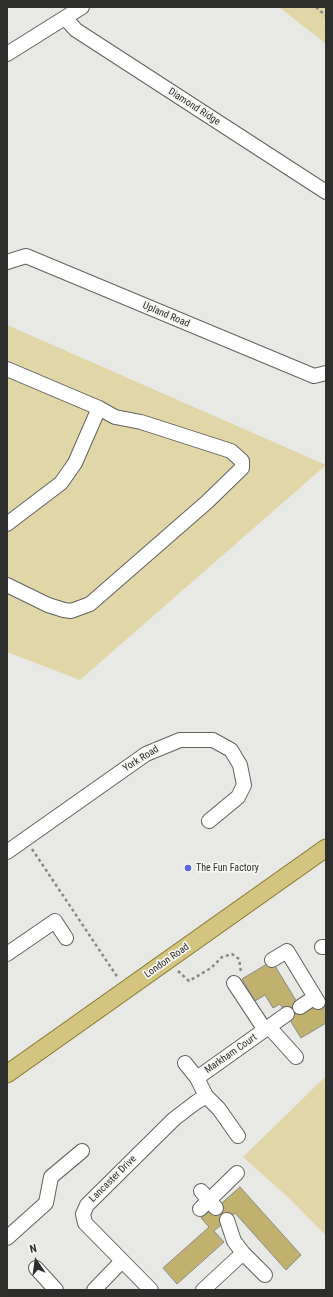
<!DOCTYPE html>
<html>
<head>
<meta charset="utf-8">
<style>
  body { margin:0 }
  #map { position:relative; width:333px; height:1297px; overflow:hidden; background:#e8e8e5; font-family:"Roboto Condensed",sans-serif }
  canvas { display:block }
  .frame { position:absolute; inset:0; border:8px solid #2e2e2d; pointer-events:none }
  .north { position:absolute; left:16px; top:1241px; width:40px; height:40px; -webkit-text-stroke:3px #f6f5f2; paint-order:stroke; rotate:347deg; font-size:11px; font-weight:700; line-height:16px; text-align:center; color:#2e2e2d }
  .north::after { content:''; display:block; margin:auto; width:14px; height:18px; background:#2e2e2d; clip-path:polygon(50% 0,100% 100%,50% 72%,0 100%) }
</style>
</head>
<body>
<div id="map">
<canvas width="333" height="1297"></canvas>
<div class="frame"></div>
<div class="north">N</div>
</div>
<script>
const g = document.querySelector('canvas').getContext('2d');
g.lineJoin = 'round';
function fill(path, color) {
  g.fillStyle = color;
  g.fill(path, 'evenodd');
}
function toPath(rows) {
  const path = new Path2D();
  for (const r of rows) {
    path.moveTo(r[0], r[1]);
    for (let i = 2; i < r.length; i += 2) path.lineTo(r[i], r[i + 1]);
  }
  return path;
}
function trace(path, color, width, dash) {
  g.strokeStyle = color;
  g.lineWidth = width;
  g.lineCap = dash ? 'butt' : 'round';
  g.setLineDash(dash || []);
  g.stroke(path);
}
function write(font, color, halo, rows, align = 'center') {
  g.font = font + ' "Roboto Condensed",sans-serif';
  g.lineWidth = 3.5;
  g.setLineDash([]);
  g.textBaseline = 'middle';
  g.strokeStyle = halo;
  g.fillStyle = color;
  for (const [text, x, y, turn = 0] of rows) {
    g.save();
    g.translate(x, y);
    g.rotate((+turn || 0) * Math.PI / 180);
    g.textAlign = isNaN(turn) ? turn : align;
    if (halo) g.strokeText(text, 0, 0);
    g.fillText(text, 0, 0);
    g.restore();
  }
}
fill(toPath([
  [279,7,326,7,326,44],
  [7,325,326,465,80,680,7,652],
  [326,1076,326,1236,290,1199,243,1157]
]), '#e1d6a7');
const building = toPath([
  [272,961,303,1012,326,999,326,1023,301,1038,280,1004,273,1008,265,995,255,1001,242,979,272,961],
  [240,1187,301,1255,286,1270,235,1213,214,1231,224,1242,177,1284,163,1268,209,1227,201,1218,210,1210,216,1208,240,1187]
]);
fill(building, '#c1b16e');
trace(building, '#8b8a87', 1);
const minor = toPath([
  [65,18,76,30,326,192],
  [7,54,82,7],
  [7,262,26,256,314,376,326,373],
  [7,369,99,408,75,463,61,483,7,524],
  [7,585,48,605,64,610,71,611,90,604,207,502,242,468,242,461,231,451,141,422,115,417,99,408],
  [7,852,146,754,180,740,213,740,231,750,240,765,244,785,238,797,209,821],
  [322,947,326,947],
  [7,954,55,921,66,938],
  [272,960,287,951,318,1002],
  [234,983,265,1030],
  [300,1007,315,997],
  [269,1027,296,1057],
  [185,1063,197,1078,206,1096,219,1109,238,1136],
  [197,1078,287,1014],
  [201,1191,216,1208],
  [200,1209,237,1173],
  [227,1220,234,1241,243,1253,265,1275],
  [7,1238,46,1203,51,1177,82,1151],
  [36,1268,56,1290],
  [94,1290,122,1261],
  [151,1290,85,1223,83,1214,87,1205,174,1119,195,1103,206,1096],
  [203,1290,243,1253]
]);
const major = toPath([
  [7,1074,326,848]
]);
trace(minor, '#61615e', 16);
trace(major, '#86762b', 19);
trace(toPath([
  [316,7,326,16],
  [32,849,118,978],
  [178,971,189,981,211,968,222,957,232,954,239,959,241,972]
]), '#878785', 2.5, [3, 3]);
trace(minor, '#fff', 14);
trace(major, '#d3c47f', 17);
for (const [x, y, r, color] of [
  [188,868,4,"#5b64db"]
]) {
  const dot = new Path2D();
  dot.arc(x, y, r, 0, 2 * Math.PI);
  g.fillStyle = color;
  g.fill(dot);
  trace(dot, '#f6f5f2', 1.5);
}
write('10px', '#2e2e2d', '#f6f5f2', [
  ["Diamond Ridge",194,107,33],
  ["Upland Road",166,315,23],
  ["York Road",141,759,-32],
  ["London Road",167,961,-35],
  ["Markham Court",231,1054,-35],
  ["Lancaster Drive",113,1179,-45]
]);
write('10px', '#2e2e2d', '#f6f5f2', [
  ["The Fun Factory",196,868]
], 'left');
</script>
</body>
</html>
